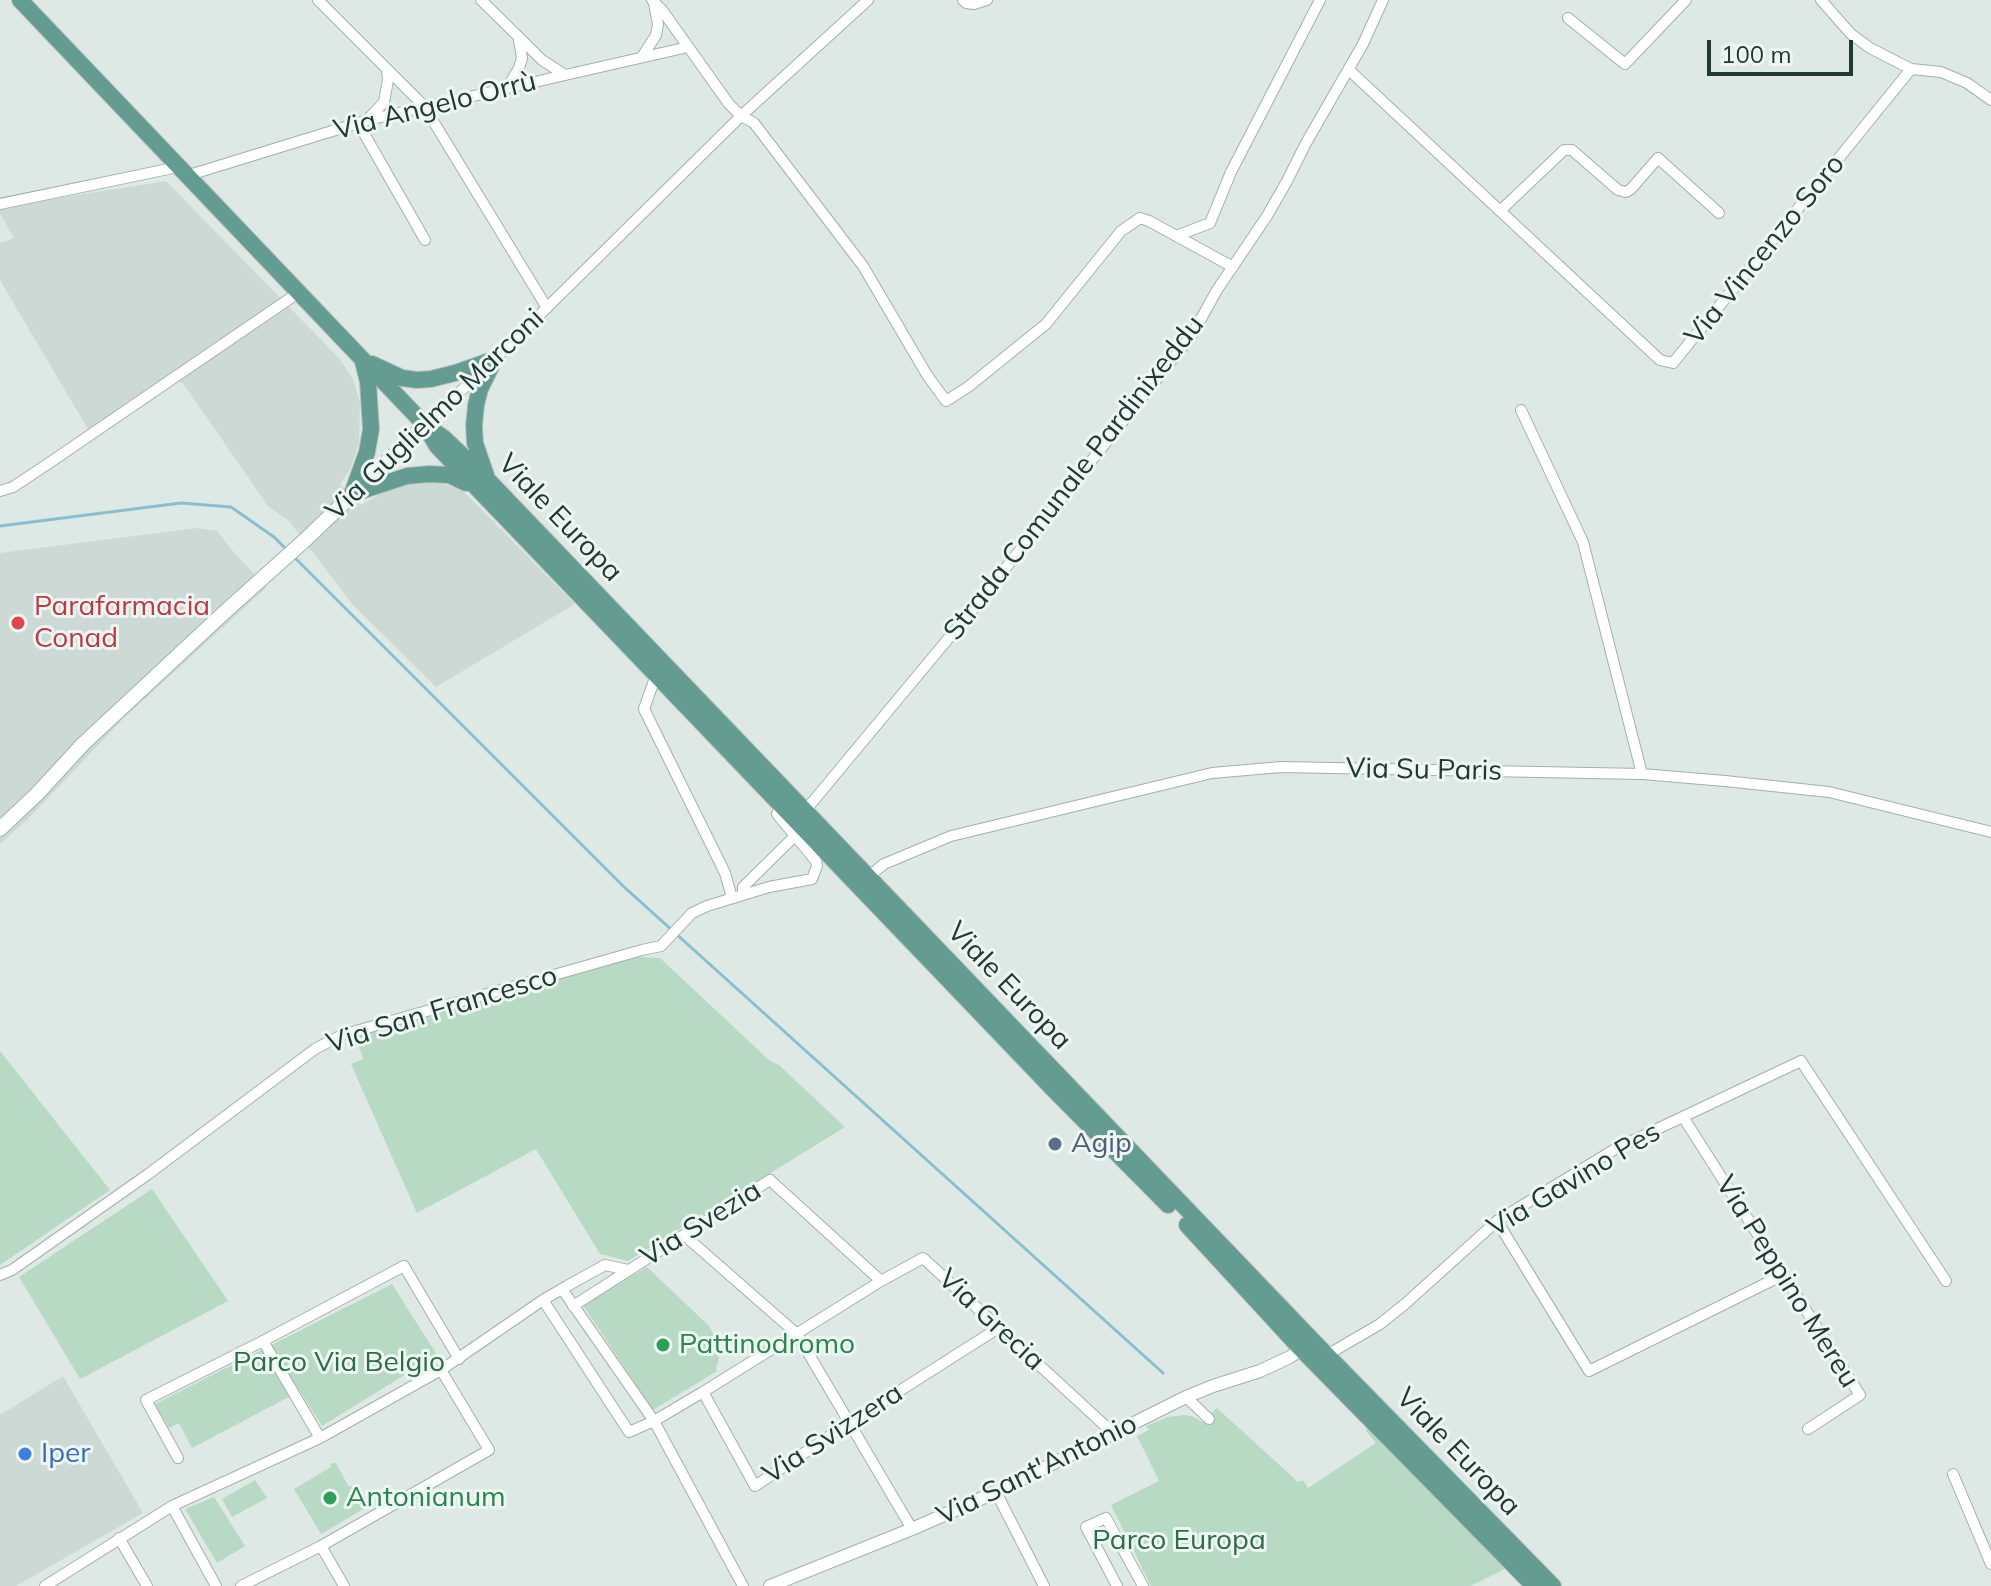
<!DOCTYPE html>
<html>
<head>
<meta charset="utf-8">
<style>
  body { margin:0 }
  #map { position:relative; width:1991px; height:1586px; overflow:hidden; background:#dee9e5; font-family:Mulish,sans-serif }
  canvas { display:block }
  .scale { position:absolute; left:1707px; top:40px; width:146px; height:36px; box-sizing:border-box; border:4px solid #213833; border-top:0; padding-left:10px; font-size:24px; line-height:28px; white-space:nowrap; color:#213833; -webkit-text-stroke:6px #eef6f3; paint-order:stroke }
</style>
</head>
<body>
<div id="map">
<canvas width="1991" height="1586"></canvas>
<div class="scale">100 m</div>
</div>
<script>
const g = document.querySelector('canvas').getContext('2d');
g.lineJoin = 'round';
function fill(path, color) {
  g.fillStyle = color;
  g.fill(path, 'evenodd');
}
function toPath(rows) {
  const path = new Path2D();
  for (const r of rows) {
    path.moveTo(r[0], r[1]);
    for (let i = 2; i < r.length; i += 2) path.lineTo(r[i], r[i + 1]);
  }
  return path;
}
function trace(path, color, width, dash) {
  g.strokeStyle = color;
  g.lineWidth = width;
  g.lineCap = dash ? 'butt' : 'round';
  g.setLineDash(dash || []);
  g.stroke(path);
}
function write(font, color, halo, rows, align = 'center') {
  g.font = font + ' Mulish,sans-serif';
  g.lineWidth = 6;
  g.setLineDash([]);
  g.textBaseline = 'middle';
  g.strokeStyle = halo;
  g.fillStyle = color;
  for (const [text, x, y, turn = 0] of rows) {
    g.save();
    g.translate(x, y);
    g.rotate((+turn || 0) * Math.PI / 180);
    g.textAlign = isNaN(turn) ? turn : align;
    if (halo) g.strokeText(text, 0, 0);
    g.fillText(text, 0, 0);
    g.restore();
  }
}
fill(toPath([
  [166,181,339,358,353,379,360,402,359,442,351,468,340,484,361,505,395,486,410,482,438,481,464,492,575,604,436,687,352,604,289,521,268,506,185,386,170,373,89,431,0,280,0,243,14,238,0,214,0,207],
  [197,528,217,531,236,555,267,587,123,719,28,819,0,844,0,553],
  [63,1376,143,1513,16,1586,0,1586,0,1415]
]), '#cdd9d4');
fill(toPath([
  [640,957,660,958,769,1060,779,1065,845,1127,628,1261,600,1254,536,1149,417,1213,351,1064,363,1059,356,1036,607,961],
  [0,1051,110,1190,0,1265],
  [152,1189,228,1301,80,1379,19,1277],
  [647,1267,709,1326,714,1336,719,1359,716,1368,717,1371,653,1410,583,1305],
  [392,1284,437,1355,322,1426,300,1391,192,1448,179,1423,169,1428,155,1404],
  [1217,1408,1298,1482,1303,1480,1308,1488,1376,1443,1366,1431,1368,1423,1510,1565,1503,1570,1471,1586,1151,1586,1111,1505,1159,1481,1137,1436,1149,1430,1146,1426,1168,1417,1185,1415,1194,1417,1202,1422,1210,1422,1211,1413],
  [336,1463,349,1487,352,1486,365,1508,321,1534,294,1489,331,1467,330,1464],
  [255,1480,267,1498,232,1517,222,1499],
  [214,1497,245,1546,217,1563,185,1509]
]), '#b8d9c3');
trace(toPath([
  [0,526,181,503,231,507,274,537,286,549],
  [294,557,623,886,1163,1373]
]), '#89becc', 3);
const minor = toPath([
  [318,0,424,106,547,308],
  [481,0,542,60,565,75],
  [652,0,662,10,729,104,741,116,754,123,863,266,927,375,946,401,968,387,1046,324,1121,231,1140,218,1149,221,1233,267],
  [963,0,966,3,974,4,987,0],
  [1821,0,1851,34,1870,48,1911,69,1941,72,1967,83,1991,100],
  [1568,18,1625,64,1686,0],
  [642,57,656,35,658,24,654,3],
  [1349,70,1660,360,1673,363,1911,69],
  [507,88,519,68,522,58,519,40],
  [370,117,384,102,388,80,387,69],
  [358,123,425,240],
  [186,176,368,120,688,47],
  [0,204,178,167],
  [1500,211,1564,150,1572,150,1618,190,1626,192,1631,189,1658,158,1719,213],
  [1176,236,1210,223,1231,172,1320,0],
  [1521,410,1583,542,1642,774],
  [425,425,495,359,741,116,868,0],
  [0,491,13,487,52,461,298,293],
  [656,675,644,709,725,873,732,898],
  [805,811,972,610,1192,335,1217,290,1267,216,1287,181,1306,143,1363,44,1383,0],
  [868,877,884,864,951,836,1212,773,1281,767,1642,774,1725,781,1829,792,1991,832],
  [743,895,743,887,795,836],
  [1683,1117,1860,1395,1808,1429],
  [1497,1221,1589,1371,1783,1275],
  [684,1235,797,1334,912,1529],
  [0,1275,12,1270,147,1175,315,1049,342,1035,642,950,661,946,692,913,707,906,769,887,812,879,817,866,816,861,777,814,782,806],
  [562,1289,654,1421,743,1586],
  [543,1300,629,1432,654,1421,703,1392,881,1281,923,1258,1113,1433],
  [573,1306,770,1180,881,1281],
  [263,1341,320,1438],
  [1327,1355,1380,1324,1405,1304,1497,1221,1617,1148,1801,1061,1946,1281],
  [703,1392,755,1486,849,1423,1000,1327],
  [1186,1397,1209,1419],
  [178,1458,146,1400,263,1341,404,1266,459,1359],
  [1953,1474,1991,1564],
  [996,1492,1044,1586],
  [172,1506,216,1586],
  [119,1538,147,1586],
  [321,1546,344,1586],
  [45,1586,172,1506,320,1438,441,1370,543,1300,567,1286,605,1265,628,1270],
  [241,1586,321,1546,489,1450,441,1370],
  [1117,1586,1086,1527,1106,1518,1143,1586]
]);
const tertiary = toPath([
  [770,1586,912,1529,996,1492,1186,1397,1213,1386,1260,1371,1290,1357,1301,1349]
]);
const secondary = toPath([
  [0,829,37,794,83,744,228,609,305,540,425,425]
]);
const primary = toPath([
  [20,0,425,425,444,438,488,480,1318,1346,1553,1586],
  [372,364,402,378,417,380,431,379,455,373,495,359],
  [425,426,437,446,475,486,1054,1090,1168,1205],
  [486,475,475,443,474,426,476,405,480,389,495,359],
  [352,494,367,452,371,429,368,382,363,362],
  [352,494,407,476,429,474,449,475,466,483],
  [1187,1225,1301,1349,1534,1586]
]);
trace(minor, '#a2b0ac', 12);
trace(tertiary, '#a2b0ac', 14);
trace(secondary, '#9eb4ad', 16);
trace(primary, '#bcc3c2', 18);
trace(minor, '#fff', 10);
trace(tertiary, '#fff', 12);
trace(secondary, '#fff', 14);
trace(primary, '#659c91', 16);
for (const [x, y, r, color] of [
  [18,623,8,"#e0444e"],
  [1055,1144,8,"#5c6f8a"],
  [663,1345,8,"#2e9e5b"],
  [25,1454,8,"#3f7fe0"],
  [330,1498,8,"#2e9e5b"]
]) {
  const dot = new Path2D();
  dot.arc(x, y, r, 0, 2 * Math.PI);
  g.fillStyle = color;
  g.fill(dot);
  trace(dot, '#eef6f3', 3);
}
write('28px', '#213833', '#eef6f3', [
  ["Via Angelo Orrù",435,106,-14],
  ["Via Vincenzo Soro",1765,250,-51],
  ["Via Guglielmo Marconi",435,415,-44],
  ["Strada Comunale Pardinixeddu",1074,478,-52],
  ["Viale Europa",560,518,46],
  ["Via Su Paris",1424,770,1],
  ["Viale Europa",1009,986,46],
  ["Via San Francesco",442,1010,-17],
  ["Via Gavino Pes",1574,1180,-31],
  ["Via Svezia",701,1224,-32],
  ["Via Peppino Mereu",1787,1282,58],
  ["Via Grecia",991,1320,43],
  ["Via Svizzera",833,1434,-33],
  ["Viale Europa",1458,1452,46],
  ["Via Sant'Antonio",1037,1470,-26]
]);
write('28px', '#be3a42', '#eef6f3', [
  ["Parafarmacia",34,607],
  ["Conad",34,639]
], 'left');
write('28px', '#4e5e75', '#eef6f3', [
  ["Agip",1071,1144]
], 'left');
write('28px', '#27864d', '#eef6f3', [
  ["Pattinodromo",679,1345],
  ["Antonianum",346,1498]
], 'left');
write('28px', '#2e6c49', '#eef6f3', [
  ["Parco Via Belgio",339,1363],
  ["Parco Europa",1179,1541]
]);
write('28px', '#366cbe', '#eef6f3', [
  ["Iper",41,1454]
], 'left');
</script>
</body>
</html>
